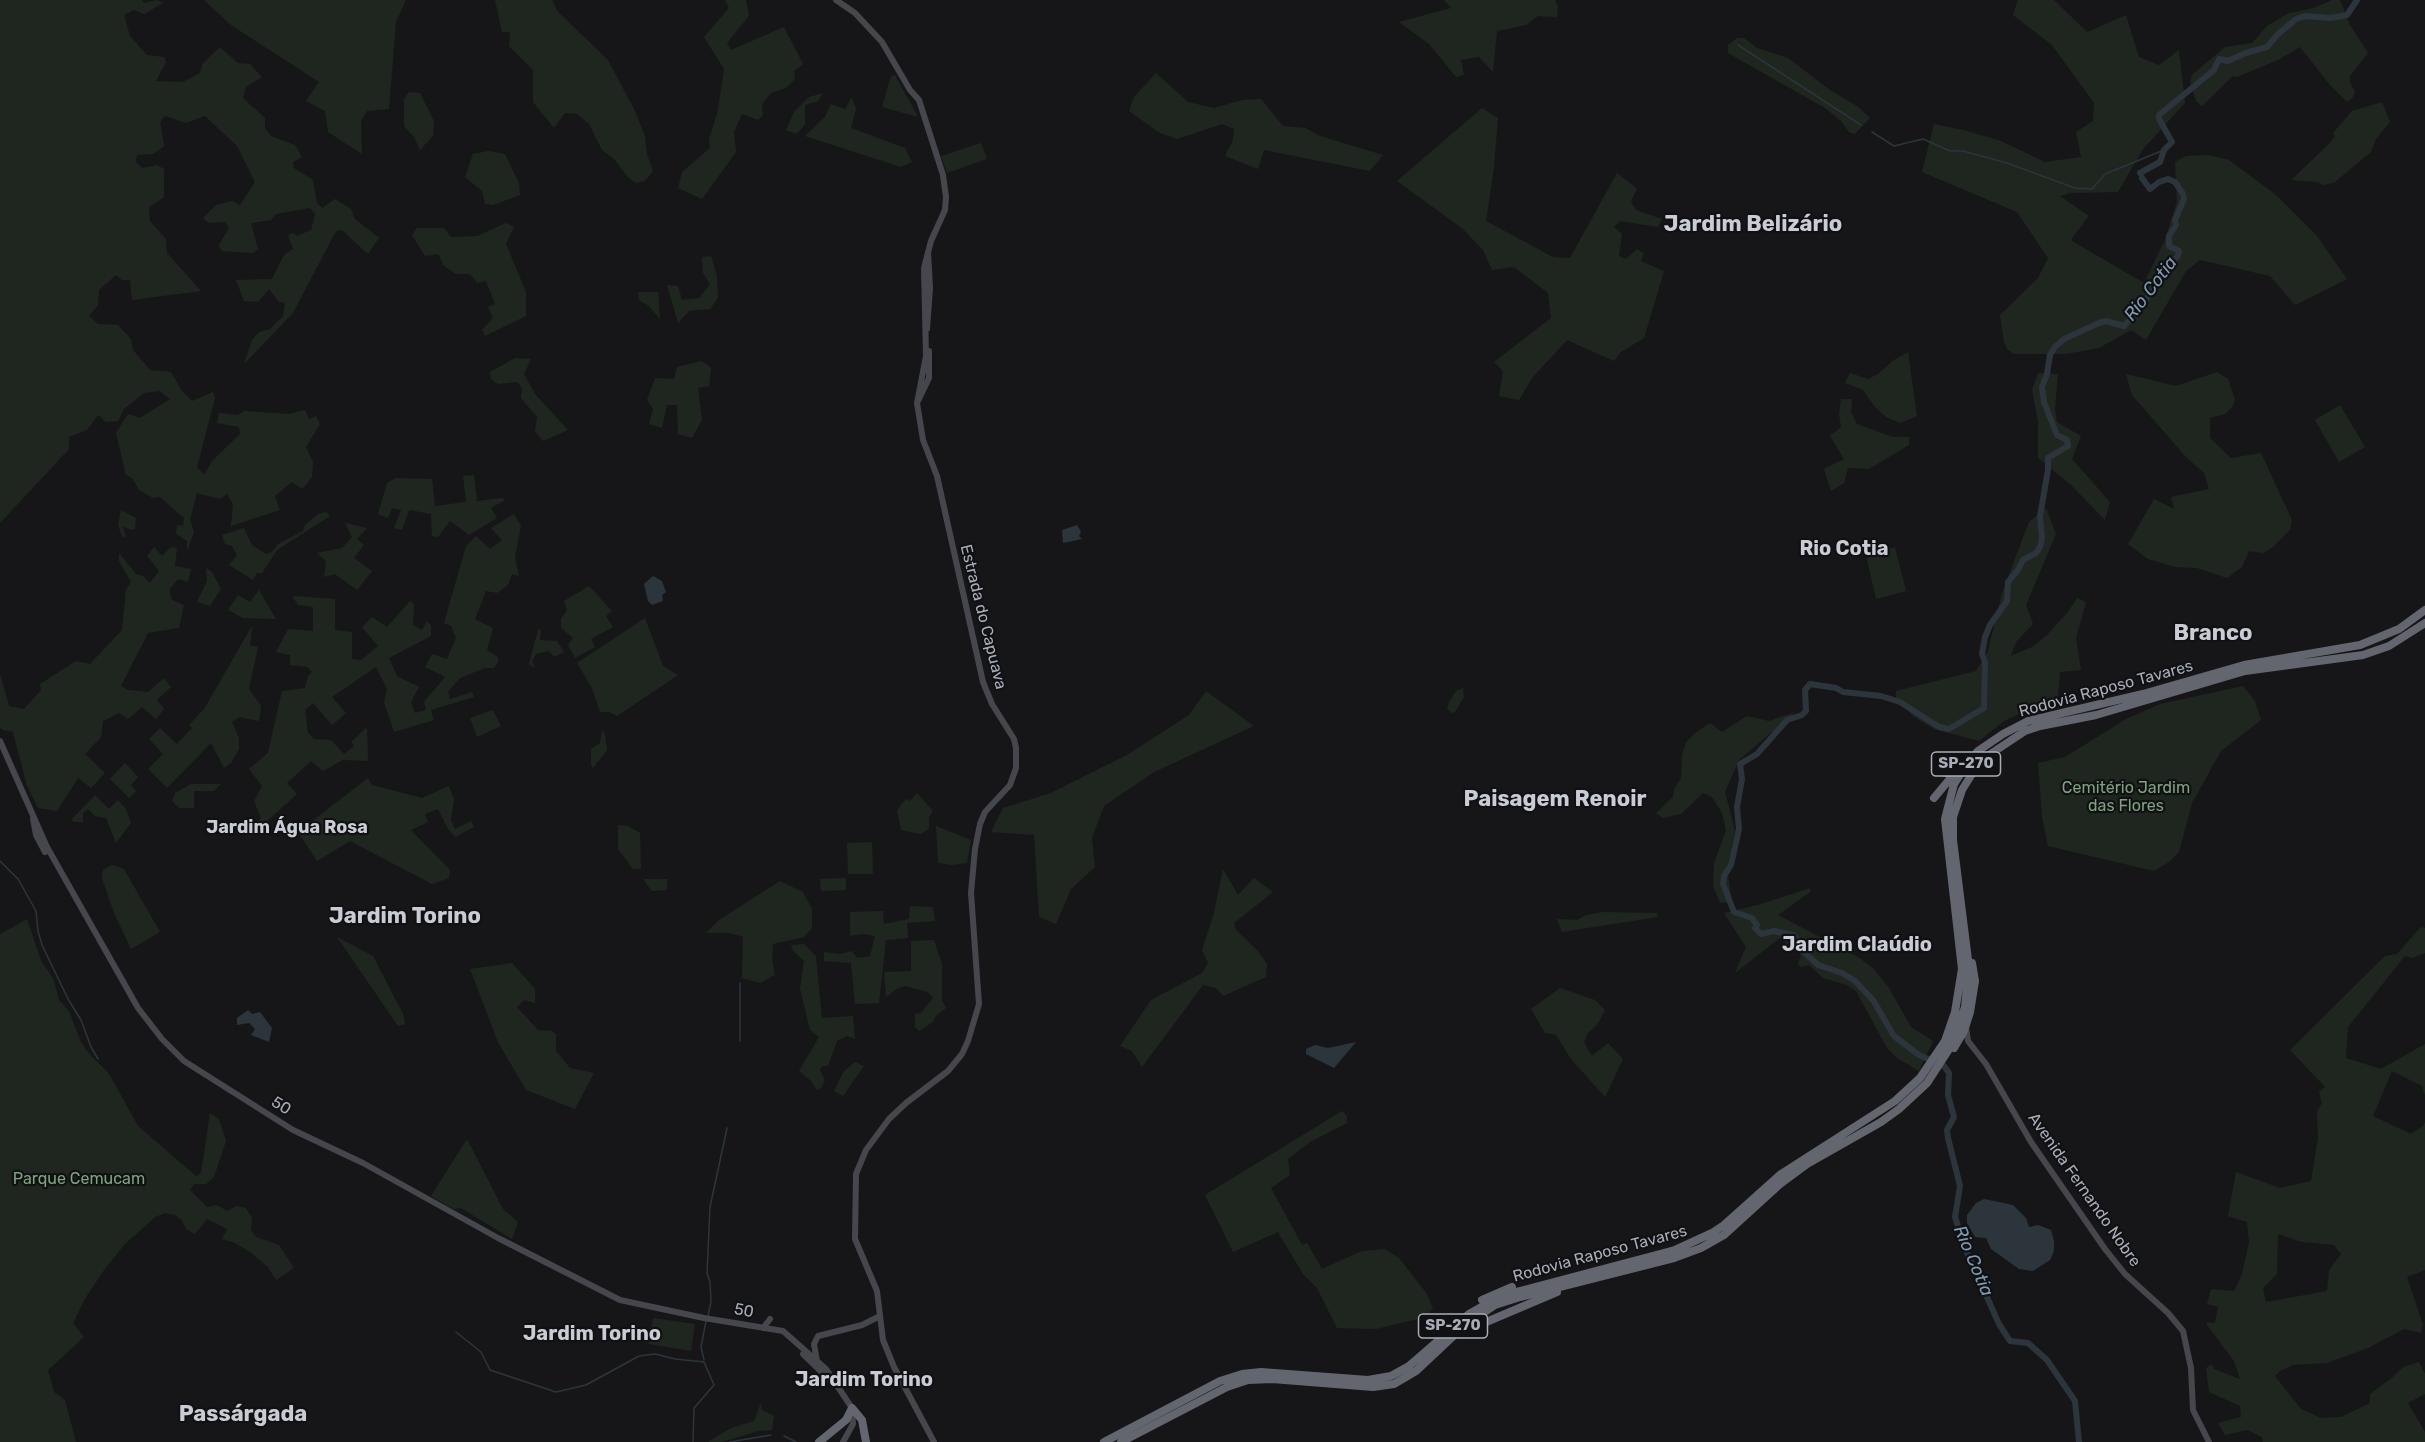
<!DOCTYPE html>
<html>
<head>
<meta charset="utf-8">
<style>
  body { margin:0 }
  canvas { display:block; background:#161618 }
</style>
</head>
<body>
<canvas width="2425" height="1442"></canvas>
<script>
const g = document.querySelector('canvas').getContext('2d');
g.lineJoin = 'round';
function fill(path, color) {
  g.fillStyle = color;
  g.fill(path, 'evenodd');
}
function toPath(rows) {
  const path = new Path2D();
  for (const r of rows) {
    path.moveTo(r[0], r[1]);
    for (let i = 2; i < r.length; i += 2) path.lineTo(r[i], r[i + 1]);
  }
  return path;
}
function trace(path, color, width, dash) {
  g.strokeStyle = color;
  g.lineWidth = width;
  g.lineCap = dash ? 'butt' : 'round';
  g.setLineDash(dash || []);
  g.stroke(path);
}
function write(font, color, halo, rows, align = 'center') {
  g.font = font + ' Rubik,sans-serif';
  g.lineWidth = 4.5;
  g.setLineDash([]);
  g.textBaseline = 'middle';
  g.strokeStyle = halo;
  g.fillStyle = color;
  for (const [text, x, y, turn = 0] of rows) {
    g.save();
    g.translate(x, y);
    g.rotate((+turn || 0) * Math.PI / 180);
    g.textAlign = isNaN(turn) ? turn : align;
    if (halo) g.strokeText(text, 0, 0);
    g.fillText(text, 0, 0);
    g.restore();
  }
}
fill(toPath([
  [0,0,142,0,144,3,157,0,163,3,144,14,134,10,124,15,130,36,147,55,164,57,166,62,156,81,183,82,200,73,203,63,220,47,238,63,250,64,262,77,246,87,243,98,265,118,265,128,271,136,295,145,302,157,293,162,294,168,313,180,317,203,322,208,335,199,351,209,354,218,379,238,368,254,342,230,336,231,293,313,244,364,252,340,259,332,270,329,283,316,285,303,279,302,269,289,258,302,244,301,236,280,272,279,284,255,293,249,288,235,293,233,297,236,311,230,315,214,310,208,276,214,271,220,251,223,258,249,253,253,221,251,219,245,229,228,225,222,209,223,203,218,216,205,232,201,240,205,255,182,237,146,205,116,186,123,165,116,160,122,164,146,153,154,137,155,136,162,142,168,157,165,164,169,164,197,149,207,150,221,166,239,167,253,201,291,132,300,130,280,122,280,116,275,99,290,98,305,89,316,98,324,118,325,131,339,133,350,150,370,171,372,182,391,192,401,213,392,215,398,197,467,204,475,212,461,240,434,239,427,217,423,219,413,238,415,244,411,289,414,305,410,309,419,316,416,320,424,306,447,313,462,312,477,302,489,292,482,275,496,280,510,231,526,233,504,227,494,220,499,197,493,190,520,194,532,187,551,187,541,176,534,177,525,183,526,184,518,160,497,153,498,139,490,132,478,126,475,116,433,128,414,140,418,170,399,160,391,144,393,124,409,118,421,106,422,98,415,87,430,69,437,69,449,0,523],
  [204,0,406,0,396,22,389,109,367,111,361,121,362,154,328,132,325,111,306,101,319,82,231,25],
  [495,0,552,0,558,12,608,60,635,111,645,136,647,154,653,171,645,181,635,183,628,177,614,159,602,150,589,124,577,114,565,113,554,128,533,102,533,70,509,46,510,32,502,32],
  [725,0,746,0,749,16,727,43,731,50,784,27,803,64,794,71,795,79,786,88,771,93,762,104,763,115,758,120,742,114,734,132,736,152,702,199,678,188,682,172,710,148,709,139,718,110,724,69,704,37,729,8],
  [1444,0,1555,0,1558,7,1557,17,1538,16,1526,25,1497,31,1493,72,1479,57,1461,60,1464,75,1456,77,1429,44,1399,22,1451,8],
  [2018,0,2054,0,2087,32,2126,15,2139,57,2159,65,2179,50,2185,103,2143,149,2118,192,2071,193,2060,196,2089,216,2072,238,2072,241,2144,283,2164,242,2177,202,2175,162,2186,156,2209,155,2229,160,2276,195,2317,236,2347,279,2295,305,2270,276,2200,260,2186,271,2146,340,2131,330,2099,348,2066,354,2014,354,2007,349,2004,342,2000,315,2038,278,2048,258,2017,212,1922,172,1934,124,1967,131,2001,141,2045,162,2081,157,2076,132,2093,121,2094,103,2052,45,2013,15],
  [2332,0,2340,0,2350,25,2368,53,2350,76,2350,83,2355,91,2353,97,2347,102,2330,85,2300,47,2278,60,2237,77,2233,76,2202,106,2196,101,2190,82,2192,75,2225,47,2252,43,2267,26,2289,13,2314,8],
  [1737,38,1744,38,1757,48,1788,58,1830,90,1857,106,1870,118,1855,134,1849,132,1841,121,1825,108,1728,53,1728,45],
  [1156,73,1188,102,1214,108,1242,100,1261,99,1283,126,1305,128,1320,136,1383,155,1370,171,1264,150,1258,169,1225,156,1233,140,1234,129,1222,124,1177,139,1160,133,1129,111,1134,97],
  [895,75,918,117,882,107,891,76],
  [409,92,420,93,434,121,433,136,420,150,414,137,404,126,404,99],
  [823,93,818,101,805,105,805,124,797,134,786,130,794,112,809,97],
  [852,97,856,109,851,128,905,148,912,162,901,167,805,136,825,117,831,104,845,109],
  [2382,102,2390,122,2376,139,2371,152,2335,182,2324,185,2317,182,2291,180,2330,143,2335,136,2333,133,2352,111],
  [1482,108,1498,118,1494,167,1486,221,1553,257,1570,258,1617,173,1637,189,1631,201,1636,210,1662,219,1658,227,1620,221,1614,227,1622,234,1619,256,1626,259,1637,249,1644,254,1641,261,1664,271,1644,338,1621,352,1614,361,1567,340,1532,378,1519,400,1499,396,1503,371,1494,362,1551,318,1548,293,1514,267,1492,270,1483,250,1463,229,1397,181],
  [981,143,987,159,947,173,941,156],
  [488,151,505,154,519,183,520,195,493,205,485,204,482,191,465,177,473,154],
  [506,223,514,227,506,244,526,292,526,316,485,336,482,330,493,318,488,307,495,304,486,281,477,283,470,274,456,274,444,266,438,254,425,256,412,235,417,228,444,228,451,237,477,236],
  [711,256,717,277,718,298,710,309,689,311,678,323,667,285,678,286,682,300,699,298,710,284,703,273,702,257],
  [638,292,658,292,660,319,649,306,639,300],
  [1908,352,1917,416,1900,423,1886,417,1875,407,1863,390,1845,383,1850,373,1868,379,1878,374,1894,360],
  [515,358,531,359,524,374,535,394,568,430,543,441,535,431,537,417,521,398,522,389,518,382,498,384,491,379,490,372],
  [702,361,711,368,709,386,698,388,702,420,692,438,678,434,677,405,667,405,662,428,649,424,653,409,647,400,655,378,674,379,677,367],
  [2217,372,2228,379,2235,400,2233,406,2225,414,2210,418,2210,438,2231,458,2261,453,2292,520,2290,530,2272,548,2263,553,2249,551,2242,567,2227,578,2197,568,2175,567,2148,559,2128,544,2154,499,2174,509,2171,497,2209,489,2204,473,2187,458,2132,395,2126,374,2176,386],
  [2038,373,2058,374,2055,409,2057,422,2081,436,2072,459,2110,502,2105,520,2071,485,2038,458,2038,422,2032,390],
  [1841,399,1852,399,1851,412,1857,424,1893,437,1909,437,1909,445,1869,469,1848,468,1844,483,1831,491,1824,469,1844,459,1830,436,1841,427,1839,414],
  [2340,405,2365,447,2339,462,2315,420],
  [474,475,477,501,503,498,505,500,491,508,497,518,469,535,450,521,438,537,432,536,431,514,409,510,402,530,394,528,401,510,392,508,388,518,378,514,387,483,396,478,432,479,435,506,466,502,463,476],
  [2046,508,2056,534,2026,605,2033,624,2016,642,2011,656,2034,646,2047,635,2068,612,2077,598,2086,602,2076,638,2081,670,2060,672,2058,696,2004,721,1979,741,1934,729,1913,716,1896,699,1896,691,1976,671,1988,651,2002,593,2029,522],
  [121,510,136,518,135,529,131,530,123,526,126,538,122,536,118,525],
  [326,512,330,516,277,550,262,573,257,573,253,580,229,565,237,555,232,546,225,544,222,535,244,528,252,545,266,554,272,552,278,544,303,531,305,525,318,514],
  [514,514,521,526,515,557,519,576,512,574,508,585,497,593,486,591,475,619,493,628,487,650,498,657,498,662,494,668,485,668,460,678,448,692,450,699,472,692,474,697,431,710,434,720,394,732,384,702,387,689,376,667,332,697,346,713,332,725,313,703,305,710,308,733,314,739,331,740,344,754,354,746,351,742,367,727,368,761,343,760,323,771,311,761,287,783,297,794,256,831,253,826,261,818,254,801,262,786,249,769,268,753,282,691,305,688,308,676,312,672,307,667,290,665,290,655,276,652,288,629,313,631,313,607,298,605,292,596,335,599,335,630,352,632,352,659,361,660,378,646,362,627,372,617,387,627,410,601,414,604,413,625,422,630,427,621,431,625,431,636,389,658,397,676,419,687,411,702,415,713,426,710,424,702,445,677,425,667,432,654,447,659,456,638,451,626,444,623,466,546,476,536,490,549,502,540,491,528],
  [345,523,367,528,357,539,364,545,354,558,372,571,357,590,335,574,324,577,326,561,317,553,342,548,352,537],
  [154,547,162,556,171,547,177,548,175,566,191,569,188,582,178,579,169,590,172,600,184,605,179,628,148,633,121,686,128,690,148,692,164,678,171,687,157,700,164,709,156,719,142,707,128,719,119,713,103,721,101,737,85,754,105,773,91,788,78,778,57,811,38,808,27,786,13,732,2,730,0,727,0,674,9,706,24,709,41,690,40,684,76,661,90,664,122,630,126,590,131,582,119,561,119,553,136,574,143,576,150,583,159,571,147,556],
  [1895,547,1906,591,1876,599,1866,555],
  [206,568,212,572,221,589,210,606,197,602,207,581],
  [589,586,612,611,606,616,613,627,591,639,595,647,575,658,568,645,573,638,561,628,561,619,567,610,564,601],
  [259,590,276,619,243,618,228,610,238,595,250,602],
  [645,618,663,666,678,675,617,716,609,712,600,712,592,688,577,663],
  [252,626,250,645,258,647,249,689,261,706,259,721,239,717,232,722,239,738,239,749,231,763,224,768,211,743,167,788,148,769,163,754,149,739,160,728,177,744,192,728,189,725,204,709],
  [541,629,540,640,557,641,564,652,554,657,549,651,536,654,532,661,535,668,529,664,538,630],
  [2243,686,2255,701,2261,720,2221,751,2192,803,2179,852,2169,862,2154,871,2048,846,2042,817,2038,763,2065,757,2126,719,2160,704],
  [1463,688,1464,697,1455,712,1451,713,1447,708,1449,702,1456,691],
  [1206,691,1254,726,1154,772,1104,806,1092,838,1095,867,1071,889,1056,924,1039,917,1034,835,991,832,1003,808,1051,793,1127,755,1189,715],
  [493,710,501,726,477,737,470,718],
  [1795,712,1739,760,1725,792,1735,831,1727,868,1732,902,1720,903,1713,886,1714,863,1726,830,1722,813,1712,797,1703,793,1681,814,1663,818,1656,813,1673,797,1674,789,1681,778,1682,755,1686,742,1694,734,1710,723,1722,732,1747,716,1769,721],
  [602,730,605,734,607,750,593,768,591,765,591,749,600,743],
  [125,763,138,777,131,785,136,791,129,798,110,779],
  [368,778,372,785,422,798,449,786,454,799,451,820,455,829,471,821,474,827,455,837,448,829,438,809,425,814,428,822,411,830,450,870,449,878,432,884,350,841,317,861,298,832],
  [191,784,221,784,214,791,194,791,194,808,179,808,172,801,175,793],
  [917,793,933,811,929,817,929,829,921,834,901,830,897,810,906,799,910,801],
  [95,795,109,809,118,800,126,809,131,823,116,843,106,818,95,816,88,809,83,813,83,822,75,822,71,820],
  [618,825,628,826,640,833,641,869,633,869,618,849],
  [936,826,971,840,967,863,952,865,938,863],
  [872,842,873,874,848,874,847,843],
  [112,865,124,869,160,932,131,949,114,913,102,878,103,870],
  [1223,869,1238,895,1254,878,1273,892,1234,923,1236,930,1257,950,1267,964,1266,977,1223,996,1216,988,1203,985,1142,1067,1132,1051,1120,1046,1151,1000,1202,973,1208,963,1202,950,1214,913],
  [846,878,846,890,821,891,820,879],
  [643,879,667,879,667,890,652,891],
  [780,881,803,892,812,909,812,928,804,937,773,944,772,958,775,975,760,983,742,978,743,937,730,933,706,933,719,920],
  [1810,888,1810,892,1778,915,1858,957,1874,969,1889,988,1911,1027,1933,1041,1919,1071,1897,1058,1887,1048,1856,991,1847,985,1823,978,1809,965,1801,967,1798,964,1801,955,1780,938,1735,973,1746,947,1724,913,1758,905],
  [910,906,933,907,935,921,907,923,908,938,886,940,879,1003,855,1004,851,963,824,961,824,952,840,954,852,951,857,958,870,956,875,936,863,934,850,936,850,912,883,911,884,924,909,919],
  [1603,912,1657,913,1658,917,1562,932,1557,919,1577,920,1586,915],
  [27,919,41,961,53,978,59,1000,69,1011,80,1040,86,1050,109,1074,138,1126,196,1176,201,1173,210,1113,219,1119,226,1141,214,1177,206,1184,194,1184,190,1190,207,1207,217,1205,227,1211,237,1206,246,1208,252,1218,251,1230,256,1237,279,1245,294,1268,276,1280,268,1267,250,1252,235,1243,222,1239,227,1229,207,1219,195,1234,186,1229,182,1220,175,1215,165,1213,155,1217,124,1245,104,1270,86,1297,73,1323,84,1337,48,1370,54,1392,65,1400,76,1442,0,1442,0,934],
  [2421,927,2425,928,2425,953,2412,958,2405,956,2348,1027,2346,1058,2381,1069,2425,1044,2425,1095,2422,1086,2392,1071,2373,1116,2411,1134,2423,1126,2425,1122,2425,1270,2407,1277,2423,1325,2421,1333,2404,1329,2368,1348,2327,1363,2293,1365,2280,1371,2275,1376,2301,1409,2321,1418,2341,1417,2370,1403,2370,1394,2393,1377,2403,1367,2419,1362,2425,1374,2425,1394,2408,1403,2425,1432,2425,1442,2263,1442,2262,1437,2247,1430,2225,1435,2218,1423,2241,1417,2240,1406,2209,1392,2206,1368,2212,1364,2214,1369,2240,1379,2234,1361,2207,1325,2207,1322,2215,1323,2218,1307,2207,1304,2211,1289,2234,1291,2242,1274,2249,1242,2247,1222,2228,1216,2236,1172,2280,1188,2311,1181,2318,1138,2317,1112,2322,1103,2319,1092,2325,1087,2290,1050,2385,956,2397,954],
  [2278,1234,2302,1242,2334,1245,2341,1254,2329,1270,2327,1291,2266,1302,2263,1288,2277,1274],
  [337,937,373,956,403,1014,405,1024,398,1026],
  [934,940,942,964,942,1000,946,1008,936,1016,933,1022,919,1031,915,1027,915,1014,921,1013,933,998,928,992,906,986,898,988,886,997,884,972,911,971,911,941],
  [804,944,816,956,822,1018,853,1016,855,1039,847,1036,837,1041,828,1066,822,1066,820,1070,825,1080,822,1087,817,1090,811,1081,799,1071,819,1037,810,1030,800,989,804,961,793,951,791,945],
  [512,963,535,989,535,1003,524,1000,517,1007,538,1030,552,1031,556,1034,556,1051,570,1068,594,1073,575,1109,526,1090,498,1042,470,969],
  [1560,988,1595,1000,1605,1010,1597,1025,1588,1033,1584,1042,1592,1056,1608,1043,1623,1059,1605,1097,1571,1059,1556,1035,1545,1033,1531,1009],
  [855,1062,864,1066,843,1096,834,1091,844,1071],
  [1342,1111,1347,1116,1347,1123,1310,1142,1288,1159,1290,1175,1271,1188,1302,1245,1307,1243,1322,1269,1362,1251,1385,1249,1399,1258,1427,1294,1433,1309,1422,1318,1376,1329,1337,1328,1317,1288,1303,1274,1278,1232,1233,1252,1205,1195],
  [467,1139,503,1209,518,1222,512,1239,461,1208,453,1209,431,1196],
  [653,1318,695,1324,691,1351,649,1344],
  [761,1402,762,1410,774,1416,772,1430,758,1431,722,1442,708,1442,731,1428,754,1421]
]), '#1e261f');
fill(toPath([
  [1077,525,1081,532,1079,536,1082,539,1063,543,1062,530],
  [653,576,662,581,666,592,662,595,663,601,652,605,648,601,644,584],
  [248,1010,252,1014,260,1012,272,1028,269,1042,251,1035,255,1029,249,1023,237,1025,237,1018],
  [1356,1042,1334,1068,1306,1054,1306,1049,1315,1045,1328,1048],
  [1984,1199,2013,1205,2026,1218,2029,1227,2038,1225,2051,1230,2054,1241,2054,1251,2050,1260,2033,1271,2019,1269,1991,1249,1986,1238,1975,1237,1967,1223,1967,1215,1976,1203]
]), '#2c353c');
trace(toPath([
  [1738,45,1861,125],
  [1872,132,1894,146,1923,139,1950,151,1963,151,2007,163,2075,188,2092,189,2105,174,2164,150],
  [0,861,18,879,36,911,38,931,42,945,68,999,81,1020,91,1047,98,1059],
  [740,1041,740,983],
  [708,1316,711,1302,710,1282,707,1273,710,1207,727,1128],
  [456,1332,481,1352,490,1370,556,1392,586,1385,639,1356,655,1354,675,1359,704,1362,714,1385,694,1408,693,1442],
  [704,1360,701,1347,706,1321],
  [784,1436,796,1442],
  [730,1442,771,1435]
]), '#2c353c', 1.5);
trace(toPath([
  [2140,173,2160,162,2164,150,2172,142,2159,119,2159,115,2214,70,2219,59,2228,61,2246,53,2267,47,2277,35,2296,19,2305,16,2331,18,2347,15,2357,0],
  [2079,1442,2075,1401,2047,1360,2028,1343,2010,1341,1999,1324,1965,1248,1955,1217,1960,1186,1948,1138,1947,1130,1954,1117,1948,1095,1949,1073,1944,1066,1919,1055,1894,1036,1873,1000,1855,981,1842,973,1818,965,1804,952,1802,944,1793,935,1774,931,1761,934,1755,928,1757,925,1752,918,1734,912,1723,884,1724,876,1731,865,1739,829,1737,807,1742,779,1740,764,1757,754,1787,720,1802,715,1806,711,1805,690,1810,684,1836,688,1843,692,1881,696,1900,702,1939,727,1949,729,1984,708,1985,662,1982,654,1985,637,1990,625,2007,601,2008,582,2018,570,2023,560,2036,553,2040,547,2042,539,2040,516,2048,470,2048,458,2068,446,2067,440,2057,435,2044,402,2042,387,2047,374,2050,355,2055,347,2064,339,2099,323,2106,321,2124,326,2140,309,2164,270,2178,256,2179,251,2169,246,2169,236,2176,225,2175,220,2184,199,2183,194,2175,182,2168,179,2159,182,2150,189,2142,178]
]), '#2c353c', 6);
trace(toPath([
  [836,0,855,13,882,42,910,90,919,100,943,175,946,197,945,210,931,241,924,268,926,356,917,403,923,440,937,476,983,682,992,704,1014,739,1016,748,1016,768,1010,785,985,812,980,824,975,849,971,893,979,1004,968,1041,962,1054,948,1071,906,1103,889,1119,866,1150,856,1174,855,1239,877,1291,883,1340,894,1367,934,1442],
  [927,329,930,288,928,252],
  [918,401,929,378,929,351],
  [0,741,47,847,138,1008,162,1039,184,1061,293,1130,363,1163,498,1238,620,1300,704,1318,783,1331,826,1369,852,1408,853,1424,843,1442],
  [33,819,36,835,45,852],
  [1966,1027,1968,1041,1986,1064,2031,1142,2105,1249,2125,1274,2168,1313,2183,1331,2191,1368,2193,1410,2209,1442],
  [763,1328,770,1319],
  [803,1354,833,1383],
  [817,1361,814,1344,818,1336,862,1325,880,1316]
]), '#45474d', 6);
trace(toPath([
  [1942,772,1953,775],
  [1934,798,1959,768],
  [1954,1048,1964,1031,1970,1012,1975,981,1972,963],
  [1482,1300,1512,1287],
  [1458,1334,1557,1292],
  [819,1442,846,1420,852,1408,862,1420,866,1442],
  [1104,1442,1220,1381,1242,1374,1261,1372,1368,1380,1391,1376,1409,1366,1469,1314,1501,1296,1675,1250,1712,1233,1724,1225,1781,1174,1895,1101,1920,1078,1945,1041,1955,1012,1962,969,1945,819,1954,784,1966,765,1978,751,2003,734,2028,721,2143,694,2244,665,2360,645,2399,629,2425,610],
  [1121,1442,1227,1387,1248,1380,1272,1379,1373,1387,1394,1384,1416,1371,1464,1326,1495,1305,1520,1297,1674,1258,1701,1248,1724,1235,1780,1184,1807,1164,1881,1122,1899,1109,1927,1083,1951,1046,1965,1007,1969,968,1953,840,1953,817,1962,790,1975,769,1986,757,2025,731,2040,726,2096,715,2245,671,2363,655,2389,646,2425,623]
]), '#63666e', 8);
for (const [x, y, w] of [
  [1966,764,69],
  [1453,1326,69]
]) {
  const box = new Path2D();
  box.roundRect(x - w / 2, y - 12, w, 24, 4.5);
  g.fillStyle = '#111113';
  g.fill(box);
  trace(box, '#a8adb8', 1.5);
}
write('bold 15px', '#a8adb8', null, [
  ["SP-270",1966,764],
  ["SP-270",1453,1326]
]);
write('16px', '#a8adb8', '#111113', [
  ["Estrada do Capuava",983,617,76],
  ["Rodovia Raposo Tavares",2106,689,-15],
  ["50",281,1106,32],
  ["Avenida Fernando Nobre",2084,1190,55],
  ["Rodovia Raposo Tavares",1600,1254,-15],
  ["50",744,1311,10]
]);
write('16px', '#7fa381', '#111113', [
  ["Cemitério Jardim",2126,788],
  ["das Flores",2126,806],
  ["Parque Cemucam",79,1179]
]);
write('italic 18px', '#7f9bb3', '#111113', [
  ["Rio Cotia",2151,289,-53],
  ["Rio Cotia",1973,1261,67]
]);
write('bold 18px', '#c9ccd4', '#111113', [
  ["Jardim Água Rosa",287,828]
]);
write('bold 20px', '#c9ccd4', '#111113', [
  ["Rio Cotia",1844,549],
  ["Jardim Claúdio",1857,945],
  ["Jardim Torino",592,1334],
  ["Jardim Torino",864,1380]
]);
write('bold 22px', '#c9ccd4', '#111113', [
  ["Jardim Belizário",1753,225],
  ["Branco",2213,634],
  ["Paisagem Renoir",1555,800],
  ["Jardim Torino",405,917],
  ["Passárgada",243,1415]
]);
</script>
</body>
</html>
